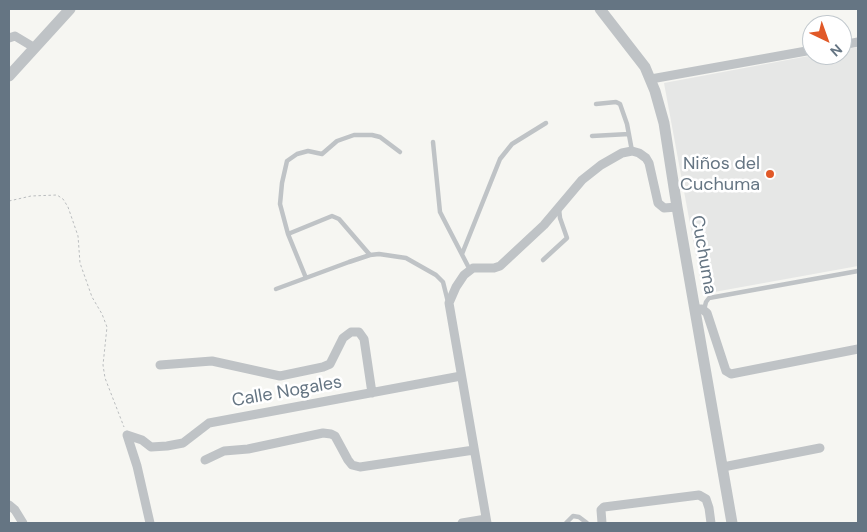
<!DOCTYPE html>
<html>
<head>
<meta charset="utf-8">
<style>
  body { margin:0 }
  #map { position:relative; width:867px; height:532px; overflow:hidden; background:#f6f6f2; font-family:"DM Sans",sans-serif }
  canvas { display:block }
  .frame { position:absolute; inset:0; border:10px solid #657583; pointer-events:none }
  .north { position:absolute; left:802px; top:15px; width:50px; height:50px; box-sizing:border-box; background:#fff; border:1px solid #c1c8cd; border-radius:50%; rotate:138deg; font-size:14px; font-weight:700; line-height:20px; text-align:center; color:#657583 }
  .north::after { content:''; display:block; margin:auto; width:18px; height:22px; background:#e15928; clip-path:polygon(50% 0,100% 100%,50% 72%,0 100%) }
</style>
</head>
<body>
<div id="map">
<canvas width="867" height="532"></canvas>
<div class="frame"></div>
<div class="north">N</div>
</div>
<script>
const g = document.querySelector('canvas').getContext('2d');
g.lineJoin = 'round';
function fill(path, color) {
  g.fillStyle = color;
  g.fill(path, 'evenodd');
}
function toPath(rows) {
  const path = new Path2D();
  for (const r of rows) {
    path.moveTo(r[0], r[1]);
    for (let i = 2; i < r.length; i += 2) path.lineTo(r[i], r[i + 1]);
  }
  return path;
}
function trace(path, color, width, dash) {
  g.strokeStyle = color;
  g.lineWidth = width;
  g.lineCap = dash ? 'butt' : 'round';
  g.setLineDash(dash || []);
  g.stroke(path);
}
function write(font, color, halo, rows, align = 'center') {
  g.font = font + ' "DM Sans",sans-serif';
  g.lineWidth = 5;
  g.setLineDash([]);
  g.textBaseline = 'middle';
  g.strokeStyle = halo;
  g.fillStyle = color;
  for (const [text, x, y, turn = 0] of rows) {
    g.save();
    g.translate(x, y);
    g.rotate((+turn || 0) * Math.PI / 180);
    g.textAlign = isNaN(turn) ? turn : align;
    if (halo) g.strokeText(text, 0, 0);
    g.fillText(text, 0, 0);
    g.restore();
  }
}
fill(toPath([
  [858,47,858,266,703,294,664,83,814,55,842,55,842,50]
]), '#e6e7e6');
trace(toPath([
  [9,201,31,196,57,195,63,199,68,207,78,236,80,263,92,297,102,314,107,327,103,365,105,378,124,427]
]), '#b9bcbe', 1, [2.5, 2.5]);
trace(toPath([
  [596,104,616,102,620,104,627,124,632,151],
  [592,136,629,134],
  [433,142,440,212,470,270],
  [288,234,280,204,282,183,287,161,297,154,308,151,322,154,337,141,354,135,372,135,380,137,400,152],
  [462,254,500,159,512,144,546,123],
  [543,260,567,238,560,218,559,209],
  [306,278,288,234,332,216,339,219,370,255],
  [276,289,349,262,370,255,379,254,406,258,436,275,443,282,448,302],
  [704,310,706,302,709,298,858,271],
  [566,523,573,516,579,517,587,523]
]), '#bfc3c6', 4.5);
trace(toPath([
  [9,38,15,36,35,48],
  [842,45,858,42],
  [651,79,812,50],
  [695,309,702,309,707,313,726,371,731,374,858,349],
  [160,365,212,361,280,376,323,367,330,364,343,338,351,332,359,332,364,339,372,393],
  [127,435,142,440,151,447,167,446,183,443,209,423,461,376],
  [127,435,137,466,150,523],
  [205,460,224,451,248,449,323,433,331,434,335,436,348,460,352,465,360,467,474,450],
  [723,467,820,448],
  [9,505,15,510,23,523],
  [462,523,486,519],
  [487,523,449,303,456,287,464,275,473,268,494,268,500,266,544,225,582,180,601,165,622,153,632,151,639,153,646,158,649,163,658,203,664,208,677,207],
  [602,523,601,510,604,507,699,495,706,499,709,508,711,523]
]), '#bfc3c6', 9);
trace(toPath([
  [600,9,645,67,655,91,664,123,677,207,732,523],
  [9,76,70,9]
]), '#bfc3c6', 11);
for (const [x, y, r, color] of [
  [770,174,5,"#e15928"]
]) {
  const dot = new Path2D();
  dot.arc(x, y, r, 0, 2 * Math.PI);
  g.fillStyle = color;
  g.fill(dot);
  trace(dot, '#fff', 2);
}
write('18px', '#657583', '#fff', [
  ["Niños del",760,164],
  ["Cuchuma",760,185]
], 'right');
write('18px', '#657583', '#fff', [
  ["Cuchuma",703,255,80],
  ["Calle Nogales",287,392,-10]
]);
</script>
</body>
</html>
